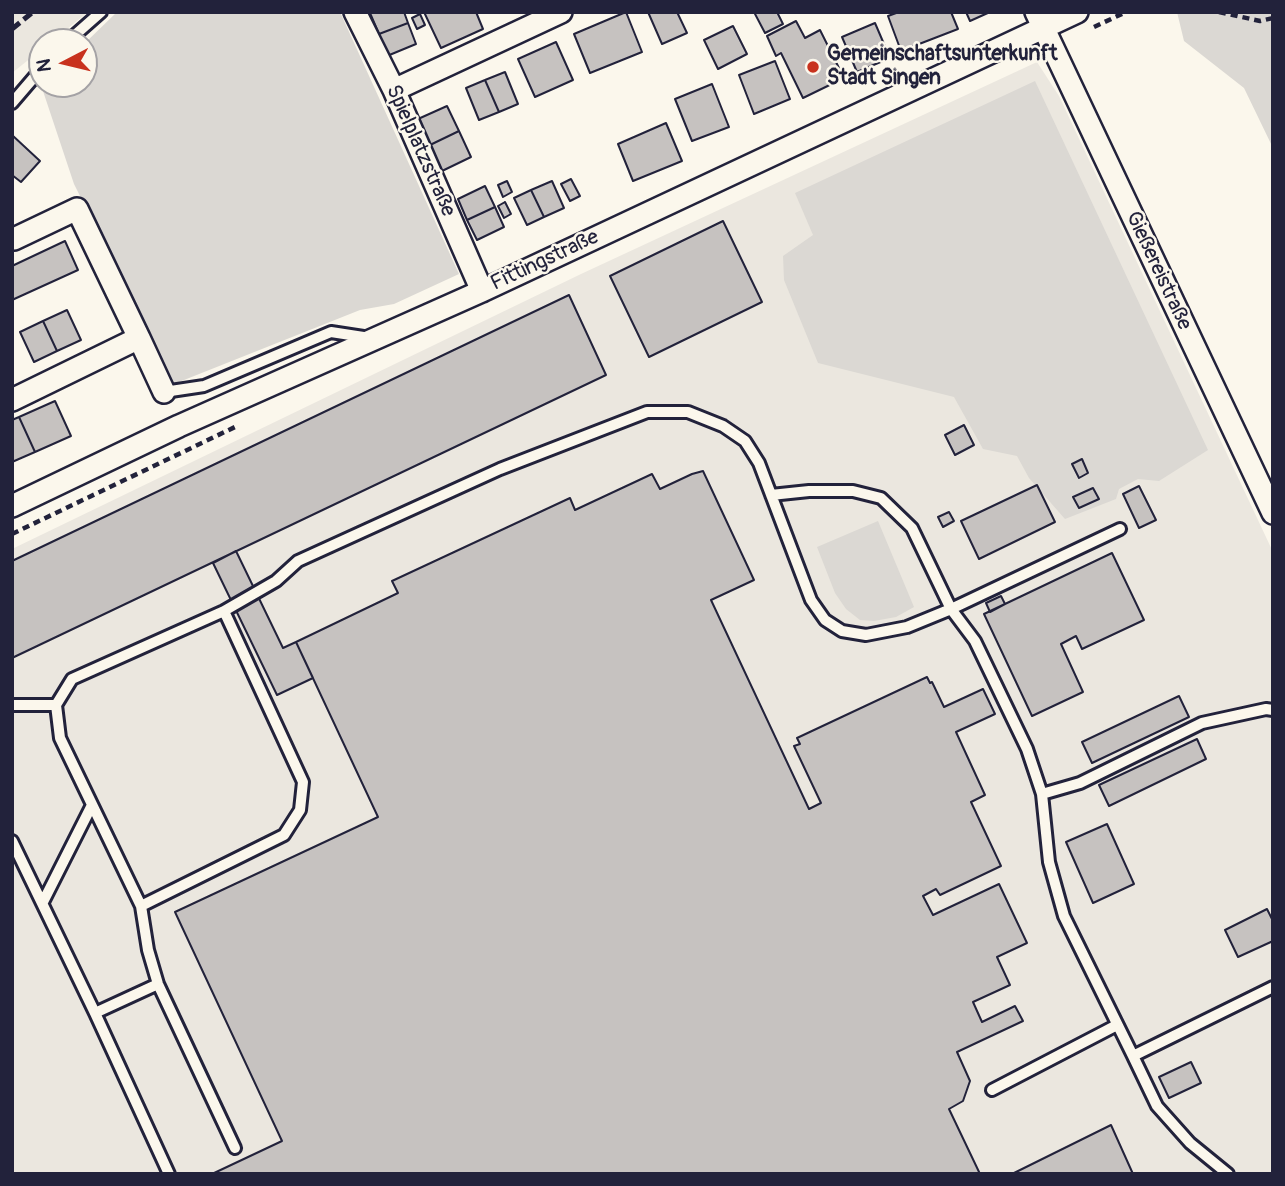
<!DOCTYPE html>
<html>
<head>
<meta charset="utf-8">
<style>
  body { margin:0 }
  #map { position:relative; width:1285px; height:1186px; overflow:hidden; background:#fbf7ec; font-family:Pangolin,sans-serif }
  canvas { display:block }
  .frame { position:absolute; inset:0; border:14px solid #22223b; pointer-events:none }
  .north { position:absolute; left:28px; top:28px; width:70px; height:70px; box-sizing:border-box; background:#fbf7ec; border:2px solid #a4a2a5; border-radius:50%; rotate:263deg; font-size:19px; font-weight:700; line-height:28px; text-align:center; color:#22223b }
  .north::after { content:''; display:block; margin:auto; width:24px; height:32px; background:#c8321e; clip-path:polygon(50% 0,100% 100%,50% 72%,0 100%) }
</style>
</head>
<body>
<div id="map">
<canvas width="1285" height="1186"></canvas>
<div class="frame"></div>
<div class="north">N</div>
</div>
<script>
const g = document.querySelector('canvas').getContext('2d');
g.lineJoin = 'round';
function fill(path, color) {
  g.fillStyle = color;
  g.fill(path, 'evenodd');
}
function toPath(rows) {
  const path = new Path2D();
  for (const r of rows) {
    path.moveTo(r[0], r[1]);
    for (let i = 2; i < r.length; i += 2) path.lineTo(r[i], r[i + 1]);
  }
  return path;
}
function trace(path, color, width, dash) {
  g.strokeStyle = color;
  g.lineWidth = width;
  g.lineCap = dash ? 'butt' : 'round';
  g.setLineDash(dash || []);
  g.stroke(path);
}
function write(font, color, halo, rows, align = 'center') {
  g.font = font + ' Pangolin,sans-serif';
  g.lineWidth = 5;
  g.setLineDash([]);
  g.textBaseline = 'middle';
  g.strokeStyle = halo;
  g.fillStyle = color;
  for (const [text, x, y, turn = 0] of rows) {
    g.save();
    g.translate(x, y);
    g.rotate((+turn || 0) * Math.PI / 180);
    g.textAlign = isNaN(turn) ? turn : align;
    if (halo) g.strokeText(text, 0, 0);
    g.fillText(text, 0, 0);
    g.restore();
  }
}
fill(toPath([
  [12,12,88,12,51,42,42,42,42,49,12,73],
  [1037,62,1059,96,1273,552,1273,1174,12,1174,12,549,581,274]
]), '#ebe7df');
fill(toPath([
  [117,12,340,12,459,274,394,304,360,310,174,384,74,184,41,85,84,84,84,44],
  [1177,12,1273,12,1273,148,1244,88,1184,41],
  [1035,81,1208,450,1159,481,1138,479,1119,489,1116,499,1065,519,1029,478,1017,456,983,449,954,397,818,363,784,280,783,256,813,235,795,193],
  [878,521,914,607,896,617,874,621,860,620,846,609,835,593,817,547]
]), '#dbd8d3');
const building = toPath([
  [404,12,408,23,379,34,370,13,404,12],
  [424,12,476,12,483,29,441,48,424,12],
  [626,12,642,52,590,73,574,34,626,12],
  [648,12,677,12,687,33,662,44,648,12],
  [754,12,777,12,783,24,765,33,754,12],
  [899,12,951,12,958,29,901,51,888,16,899,12],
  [966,12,990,12,970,21,966,12],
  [420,14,425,25,417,29,412,18,420,14],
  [796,21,805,38,820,30,844,78,803,98,781,53,776,56,767,36,796,21],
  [408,23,416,44,387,56,379,34,408,23],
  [875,23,890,58,857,72,842,37,875,23],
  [733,26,747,54,718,69,704,40,733,26],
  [556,42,573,80,535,97,518,59,556,42],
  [775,61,790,99,754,114,739,75,775,61],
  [505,72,518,104,499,112,485,80,505,72],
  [485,80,499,112,479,120,466,88,485,80],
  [712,84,729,127,692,141,675,99,712,84],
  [447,106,459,131,430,145,418,119,447,106],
  [666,123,682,161,633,181,618,144,666,123],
  [459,131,471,157,442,171,430,145,459,131],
  [12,135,40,161,21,182,12,175,12,135],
  [571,179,580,196,570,201,561,184,571,179],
  [507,181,512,192,503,197,498,185,507,181],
  [552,181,564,208,544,217,531,190,552,181],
  [485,186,495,207,467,220,458,199,485,186],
  [531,190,544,217,527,225,514,198,531,190],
  [505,202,511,214,504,218,498,206,505,202],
  [495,207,504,227,477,240,467,220,495,207],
  [723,221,762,302,649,357,610,276,723,221],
  [65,241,78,270,12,300,12,266,65,241],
  [569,295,606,375,12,658,12,561,569,295],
  [67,310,81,340,57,351,43,321,67,310],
  [43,321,57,351,34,362,20,332,43,321],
  [55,401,71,436,35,452,19,417,55,401],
  [19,417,35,452,12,462,12,420,19,417],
  [964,425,974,445,955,455,945,435,964,425],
  [1082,459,1088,473,1079,478,1072,464,1082,459],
  [703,471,754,580,711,600,809,809,821,803,794,746,800,744,797,738,927,677,930,683,932,682,944,707,983,689,995,714,956,732,985,795,971,802,1001,866,940,895,936,889,923,896,933,915,999,884,1027,943,997,957,1010,985,973,1002,982,1022,1015,1006,1023,1021,957,1052,970,1081,963,1101,949,1109,980,1174,212,1174,282,1141,175,912,378,817,296,642,398,593,392,581,570,498,575,510,652,474,660,489,692,474,703,471],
  [1037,485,1055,522,979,559,961,521,1037,485],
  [1139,486,1156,520,1139,528,1123,494,1139,486],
  [1093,488,1099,499,1079,508,1073,497,1093,488],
  [949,512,954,521,943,527,938,517,949,512],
  [236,551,283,648,296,642,313,678,277,695,213,563,236,551],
  [1112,553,1144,620,1082,649,1076,636,1061,644,1083,692,1032,716,984,614,1112,553],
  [1001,596,1005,604,990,612,986,603,1001,596],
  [1179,696,1189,717,1092,763,1082,742,1179,696],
  [1197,739,1206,759,1109,806,1099,785,1197,739],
  [1107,824,1134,884,1093,903,1066,842,1107,824],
  [1267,909,1273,921,1273,941,1238,957,1225,930,1267,909],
  [1191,1062,1201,1083,1169,1098,1159,1077,1191,1062],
  [1111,1125,1133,1174,1012,1174,1111,1125]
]);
fill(building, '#c6c2c0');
trace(building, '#22223b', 2);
const lane = toPath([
  [67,42,101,12],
  [12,103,42,68],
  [164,392,204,386,331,332,370,338],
  [771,495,809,491,853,491,881,498,912,528,951,609,1120,529],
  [224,611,303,782,300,810,284,835,141,906,60,738,56,705,72,679,224,611,276,581,298,561,500,469,647,412,688,412,723,426,745,441,759,463,811,600,825,620,842,631,866,635,907,627,951,609,975,641,1027,749,1042,794],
  [12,705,56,705],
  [1273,710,1266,709,1202,723,1080,783,1042,794,1049,862,1064,916,1133,1056,1273,987],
  [12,841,95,1013,169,1174],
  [43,902,92,805],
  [141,906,148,950,158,984,235,1148],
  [95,1013,158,984],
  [1133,1056,1157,1106,1190,1143,1228,1174],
  [992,1090,1117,1025]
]);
const street = toPath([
  [355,12,394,90,482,291],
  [1036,12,1273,513],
  [394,90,561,12],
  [14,239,77,209,139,338],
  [12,400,139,338,164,392],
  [12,506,179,426,482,291,1077,12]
]);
trace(lane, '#22223b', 16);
trace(street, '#22223b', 26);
trace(toPath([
  [1219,12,1260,21,1273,18],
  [1094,27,1126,12],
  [12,534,235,427]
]), '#22223b', 4.5, [7, 5]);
trace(lane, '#fbf7ec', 10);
trace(street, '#fbf7ec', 21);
trace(toPath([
  [12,29,33,12]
]), '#22223b', 5, [10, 5]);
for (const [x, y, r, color] of [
  [813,67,7,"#c8321e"]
]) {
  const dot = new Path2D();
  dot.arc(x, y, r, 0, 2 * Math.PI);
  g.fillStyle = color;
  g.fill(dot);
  trace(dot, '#fbf7ec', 2.5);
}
write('bold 21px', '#22223b', '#fbf7ec', [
  ["Gemeinschaftsunterkunft",827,55],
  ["Stadt Singen",827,79]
], 'left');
write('21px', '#22223b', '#fbf7ec', [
  ["Spielplatzstraße",420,151,66],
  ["Fittingstraße",545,261,-25],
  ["Gießereistraße",1158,271,65]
]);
</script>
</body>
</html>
